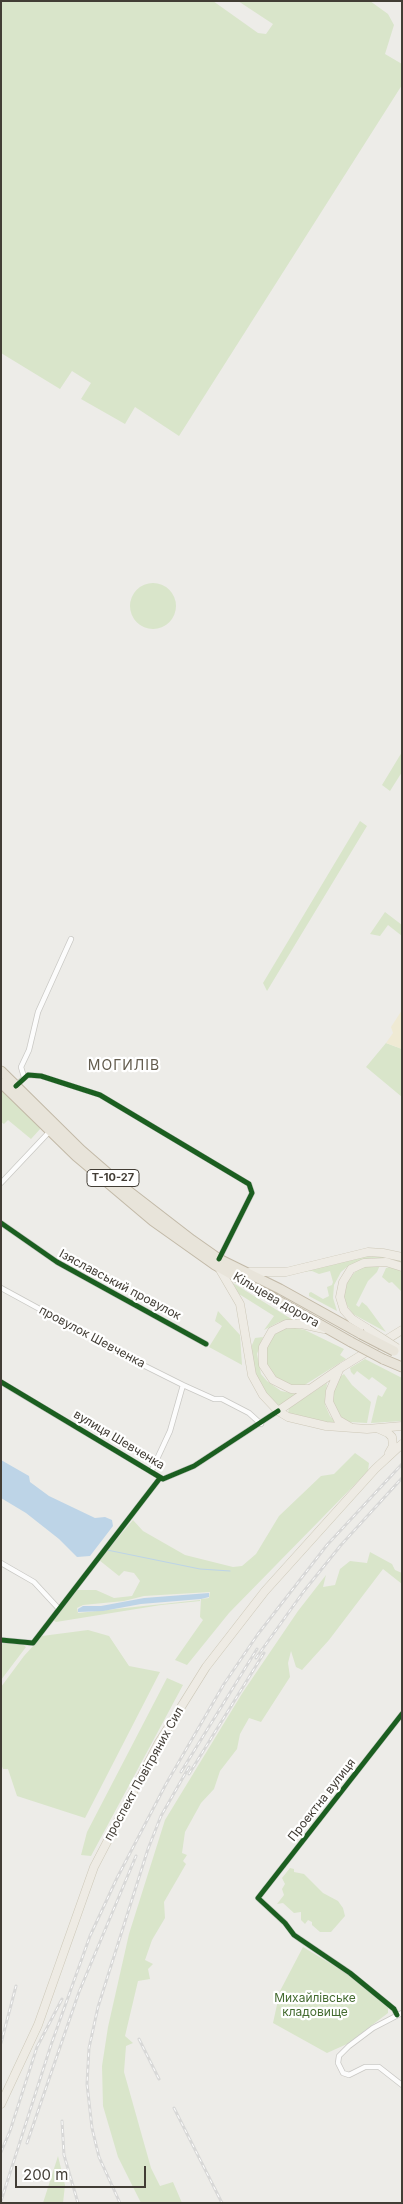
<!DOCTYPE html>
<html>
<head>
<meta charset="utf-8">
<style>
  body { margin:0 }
  #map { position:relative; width:403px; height:2204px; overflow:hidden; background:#edece8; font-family:Inter,sans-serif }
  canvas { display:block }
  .frame { position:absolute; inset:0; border:2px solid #423d35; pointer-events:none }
  .scale { position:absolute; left:15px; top:2166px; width:131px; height:22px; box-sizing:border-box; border:2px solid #423d35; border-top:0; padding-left:6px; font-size:15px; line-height:18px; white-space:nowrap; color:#423d35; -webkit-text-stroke:4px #fff; paint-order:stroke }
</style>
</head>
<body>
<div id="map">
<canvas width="403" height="2204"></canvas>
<div class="frame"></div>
<div class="scale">200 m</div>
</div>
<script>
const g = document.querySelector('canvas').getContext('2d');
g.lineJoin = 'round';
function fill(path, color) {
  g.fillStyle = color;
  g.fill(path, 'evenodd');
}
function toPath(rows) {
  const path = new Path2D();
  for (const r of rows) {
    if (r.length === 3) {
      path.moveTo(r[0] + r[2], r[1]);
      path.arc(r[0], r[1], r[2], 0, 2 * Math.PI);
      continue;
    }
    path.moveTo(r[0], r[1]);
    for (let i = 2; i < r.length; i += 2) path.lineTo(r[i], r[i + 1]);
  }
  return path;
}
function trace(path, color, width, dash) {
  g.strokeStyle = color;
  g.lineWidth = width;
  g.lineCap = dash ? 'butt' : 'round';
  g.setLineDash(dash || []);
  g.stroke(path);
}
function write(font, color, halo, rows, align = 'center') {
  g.font = font + ' Inter,sans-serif';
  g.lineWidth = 4.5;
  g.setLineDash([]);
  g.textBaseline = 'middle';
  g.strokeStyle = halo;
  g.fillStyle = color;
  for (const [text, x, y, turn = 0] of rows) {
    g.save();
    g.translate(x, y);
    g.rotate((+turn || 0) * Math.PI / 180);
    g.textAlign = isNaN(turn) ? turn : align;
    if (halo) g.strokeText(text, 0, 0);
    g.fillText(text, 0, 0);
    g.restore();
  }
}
fill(toPath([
  [1,1,213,1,258,33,266,34,273,24,238,1,370,1,388,14,394,25,385,54,402,64,402,85,179,436,135,407,125,424,81,399,91,383,72,371,60,389,1,353],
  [153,606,23],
  [402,752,402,772,390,791,382,785],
  [360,821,367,826,267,991,263,983],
  [385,912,402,925,402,936,388,925,380,936,370,934],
  [386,1043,402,1049,402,1097,366,1067],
  [1,1087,41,1128,31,1139,8,1120,4,1124,1,1122],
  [381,1256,402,1261,402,1264,389,1259,371,1258,347,1267,341,1272,334,1285,333,1298,337,1311,309,1296,309,1293,311,1292,323,1299,329,1296,327,1287,332,1285,333,1282,330,1271,319,1274,312,1271,300,1272,363,1257],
  [380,1265,377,1272,368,1281,356,1305,359,1307,362,1302,367,1306,386,1332,353,1314,346,1304,343,1295,345,1285,355,1272,362,1267],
  [390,1267,402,1270,402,1292,392,1282,389,1283,382,1277,386,1268],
  [233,1283,293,1320,279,1322,264,1330,274,1316,239,1294],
  [218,1311,240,1335,242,1365,209,1347,222,1326,215,1321],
  [295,1328,305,1330,344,1349,340,1355,346,1359,303,1386,282,1384,267,1368,265,1350,269,1341,275,1334,284,1329],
  [263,1337,257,1354,261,1374,267,1381,281,1391,296,1394,277,1408,267,1397,253,1373,250,1354,252,1345,255,1338],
  [365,1359,402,1378,402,1421,371,1423,377,1398,378,1395,382,1397,387,1388,372,1377,369,1380,357,1371,354,1375,351,1372,350,1368],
  [344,1374,352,1385,371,1402,367,1423,350,1422,341,1419,337,1415,331,1398,338,1378],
  [327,1383,325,1405,330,1416,339,1426,288,1413,289,1408],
  [355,1453,369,1463,368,1471,229,1613,187,1665,175,1660,203,1620,200,1617,201,1599,209,1598,210,1592,144,1596,124,1601,83,1605,77,1608,78,1613,200,1600,200,1601,161,1605,56,1622,53,1620,77,1590,96,1590,114,1598,132,1596,140,1581,134,1573,124,1571,119,1576,99,1560,133,1520,143,1531,185,1555,233,1567,242,1566,256,1554,279,1516,321,1476,334,1474],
  [370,1552,392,1564,395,1570,402,1573,402,1584,383,1569,329,1640,302,1670,296,1667,291,1651,288,1663,290,1677,261,1722,249,1718,240,1734,237,1749,220,1771,214,1789,201,1803,185,1832,182,1853,187,1855,183,1861,186,1864,164,1902,165,1918,152,1940,145,1960,153,1964,148,1969,150,1979,138,1981,125,2036,133,2043,126,2046,124,2072,151,2168,160,2186,173,2182,182,2203,141,2203,118,2157,103,2106,102,2066,108,2027,129,1934,165,1820,243,1692,298,1611,326,1575,323,1587,335,1585,340,1569,350,1561,367,1563],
  [88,1630,109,1636,129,1666,160,1672,85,1818,17,1796,8,1769,3,1769,1,1764,1,1687,24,1656,42,1636],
  [11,1641,19,1642,26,1647,1,1680,1,1644],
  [167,1678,183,1685,91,1856,81,1855,87,1832],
  [290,1868,294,1869,294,1872,304,1874,323,1893,338,1901,343,1908,345,1916,331,1932,320,1932,312,1925,312,1922,308,1920,305,1924,301,1920,301,1912,294,1913,283,1903,277,1904,284,1895,282,1889,285,1884,282,1878],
  [303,1947,351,1976,388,2008,388,2013,347,2044,327,2053,273,2023,280,1991],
  [58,2156,65,2185,63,2203,43,2203]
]), '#d9e5ca');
fill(toPath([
  [402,1010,402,1049,386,1043,393,1033,391,1027]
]), '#efead4');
fill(toPath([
  [1,1460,29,1476,30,1482,49,1496,95,1518,105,1517,112,1520,113,1526,90,1556,77,1557,59,1539,26,1513,1,1498],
  [209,1593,209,1597,201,1599,141,1604,103,1611,78,1612,78,1609,83,1606,101,1606,144,1598]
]), '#bdd4e7');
trace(toPath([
  [107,1550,200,1569,230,1571]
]), '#bdd4e7', 1);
const street = toPath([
  [24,1077,21,1067,29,1050,38,1012,71,939],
  [16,1085,28,1075,41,1076,100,1095,249,1184,252,1193,219,1259],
  [1,1183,50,1131],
  [1,1223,57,1262,206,1344],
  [1,1288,135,1361,183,1385,214,1399,222,1399,249,1413,261,1424],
  [1,1382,163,1479,194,1466,278,1411],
  [151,1472,170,1431,183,1385],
  [1,1563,34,1582,59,1609],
  [1,1640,33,1643,160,1478],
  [402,2013,373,2028,349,2046,339,2056,338,2063,343,2073,349,2075,365,2067,379,2067,402,2085],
  [397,2015,394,2009,350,1973,294,1935,285,1923,258,1898,402,1714]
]);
const primary = toPath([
  [219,1268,240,1304,252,1375,263,1395,278,1411,288,1417,326,1426,367,1429,402,1426],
  [250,1272,286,1272,368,1252,383,1253,402,1257],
  [368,1329,352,1319,344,1310,340,1297,343,1282,351,1269,364,1263,386,1262,402,1267],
  [339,1370,330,1391,329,1402,338,1420,350,1427],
  [308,1389,291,1389,273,1380,263,1365,263,1347,272,1331,286,1324,301,1324,324,1329],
  [278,1411,342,1367,402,1330],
  [379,1429,388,1433,392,1437,393,1446,389,1453],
  [1,2104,38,2025,94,1867,158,1744,206,1667,265,1591,375,1469,402,1444]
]);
const highway = toPath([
  [1,1071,81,1150,126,1189,192,1240,219,1259,280,1289,361,1334],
  [1,1083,76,1156,153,1221,215,1265,351,1342],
  [383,1359,402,1367]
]);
trace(street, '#c9c8c4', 6);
trace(primary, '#cdc8b8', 9);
trace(highway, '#c2b9a7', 11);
trace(street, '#fcfcfc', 4.5);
trace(primary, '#eeebe4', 8);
trace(highway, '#e8e4da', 9);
const rail = toPath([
  [256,1658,304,1591,341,1545,402,1478],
  [181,1772,257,1649],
  [189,1774,264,1653],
  [139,2039,159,2079],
  [1,2043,16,1986],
  [174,2108,222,2203],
  [62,2121,64,2155,78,2203],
  [27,2143,79,1992,136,1856],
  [1,2152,10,2131,37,2047,62,1999],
  [1,2201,51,2045,90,1936,117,1878,166,1784,224,1684,258,1634,327,1545,402,1464],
  [120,2203,99,2157,92,2128,87,2084,89,2048,98,2007,148,1849,161,1816,189,1767]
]);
trace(rail, '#d8d8d7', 3);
trace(rail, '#fff', 1, [4]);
const primaryBridge = toPath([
  [368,1329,397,1348]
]);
const highwayBridge = toPath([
  [361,1334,394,1351],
  [351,1342,383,1359]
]);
trace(primaryBridge, '#cdc8b8', 9, []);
trace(highwayBridge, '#c2b9a7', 11, []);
trace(primaryBridge, '#eeebe4', 8);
trace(highwayBridge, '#e8e4da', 9);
trace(toPath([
  [16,1086,28,1075,41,1076,100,1095,249,1184,252,1193,219,1259],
  [1,1223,57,1262,206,1344],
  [1,1382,163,1479,194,1466,278,1411],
  [1,1640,33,1643,160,1478],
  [397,2015,394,2009,350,1973,294,1935,285,1923,258,1898,402,1714]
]), '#1b5e20', 5);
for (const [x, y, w] of [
  [113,1178,52]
]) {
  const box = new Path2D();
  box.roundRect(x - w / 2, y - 8.5, w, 17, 4);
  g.fillStyle = '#fff';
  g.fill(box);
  trace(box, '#423d35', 1);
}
write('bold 11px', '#423d35', null, [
  ["Т-10-27",113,1178]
]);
write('12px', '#423d35', '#fff', [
  ["Ізяславський провулок",120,1285,28],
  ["Кільцева дорога",276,1300,30],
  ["провулок Шевченка",92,1337,28],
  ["вулиця Шевченка",119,1440,31],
  ["проспект Повітряних Сил",144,1774,-61],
  ["Проектна вулиця",322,1800,-52]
]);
write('12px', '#446b30', '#fff', [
  ["Михайлівське",315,1998],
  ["кладовище",315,2012]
]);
g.letterSpacing = '1px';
write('14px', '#635c4e', '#fff', [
  ["МОГИЛІВ",124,1066]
]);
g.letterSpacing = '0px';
</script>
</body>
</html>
